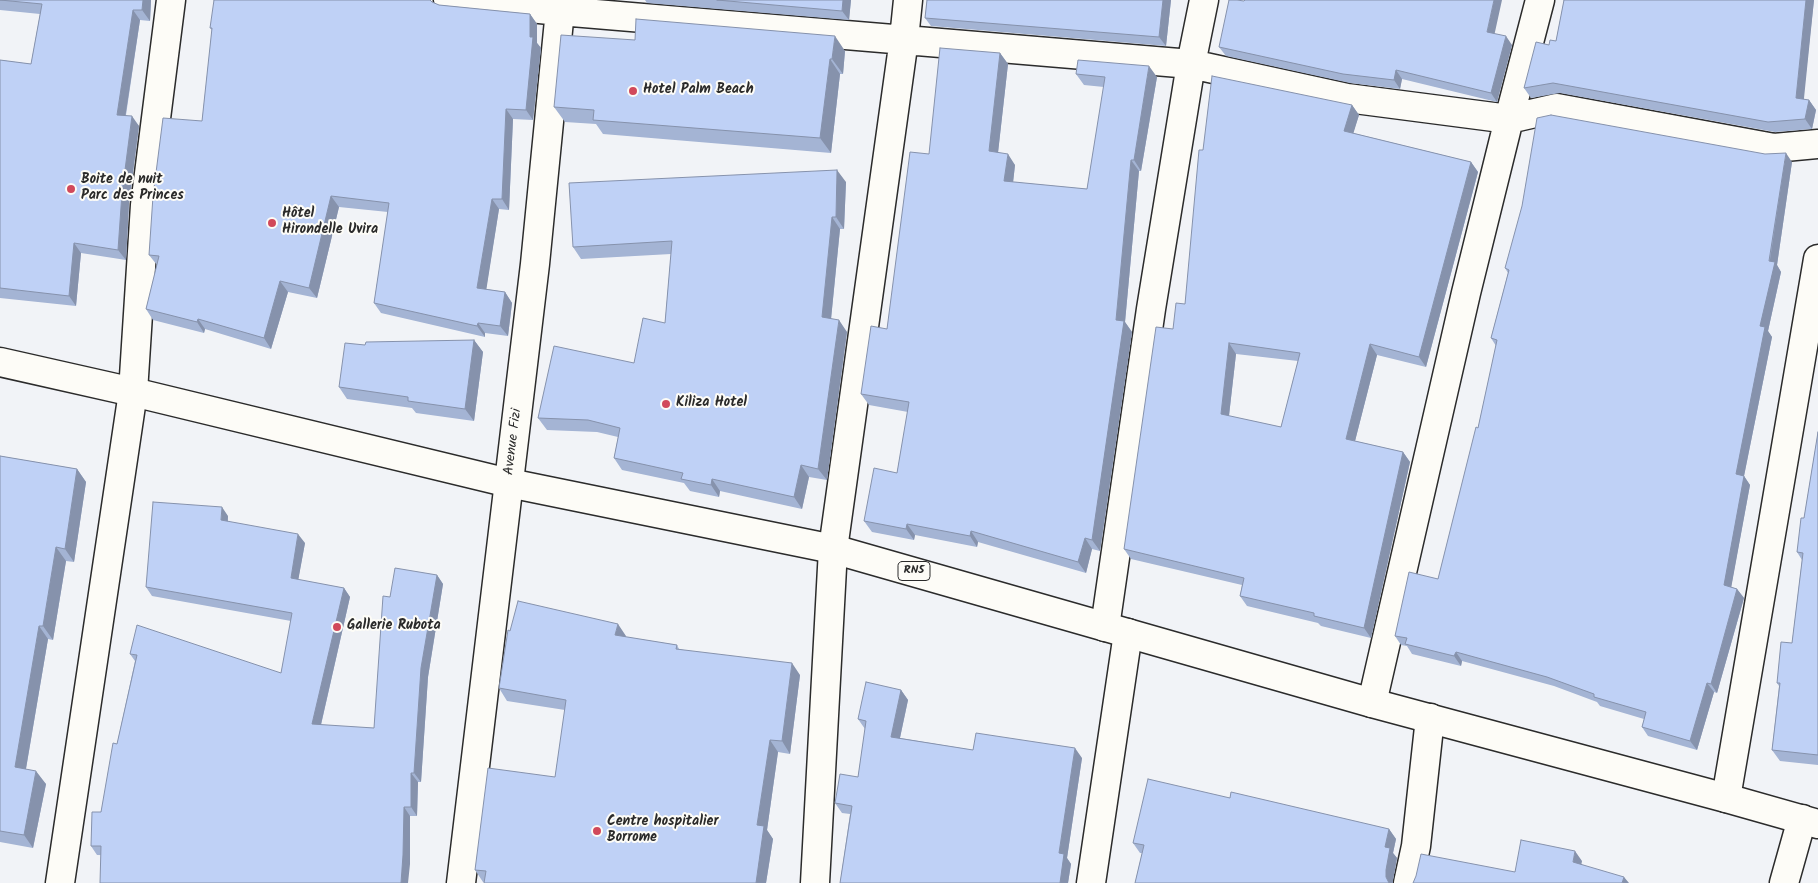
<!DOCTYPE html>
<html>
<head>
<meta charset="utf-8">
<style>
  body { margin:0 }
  canvas { display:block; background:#f1f3f7 }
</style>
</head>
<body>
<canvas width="1818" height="883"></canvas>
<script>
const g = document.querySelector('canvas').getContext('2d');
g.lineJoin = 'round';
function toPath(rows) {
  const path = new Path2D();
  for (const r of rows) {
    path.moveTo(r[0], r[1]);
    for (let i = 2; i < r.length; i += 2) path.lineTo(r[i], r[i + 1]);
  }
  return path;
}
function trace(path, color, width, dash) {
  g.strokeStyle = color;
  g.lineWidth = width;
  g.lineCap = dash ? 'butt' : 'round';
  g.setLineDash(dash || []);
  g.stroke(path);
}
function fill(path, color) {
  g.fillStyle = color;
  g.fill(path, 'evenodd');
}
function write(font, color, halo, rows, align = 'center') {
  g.font = font + ' Kalam,sans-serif';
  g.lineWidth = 4;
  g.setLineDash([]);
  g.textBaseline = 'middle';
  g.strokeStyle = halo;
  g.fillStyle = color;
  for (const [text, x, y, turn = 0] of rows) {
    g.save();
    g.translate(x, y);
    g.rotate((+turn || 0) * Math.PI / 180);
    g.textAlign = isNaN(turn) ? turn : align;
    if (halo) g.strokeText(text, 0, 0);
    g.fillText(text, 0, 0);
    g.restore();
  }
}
const minor = toPath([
  [448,0,560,11,1191,64,1347,98,1509,119,1557,108,1774,148,1818,144],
  [1105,627,1151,309,1191,64,1204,0],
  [1372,703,1466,293,1509,119,1540,0],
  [1726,798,1818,259],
  [60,883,133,392,145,205,171,0],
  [461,883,535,264,561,0],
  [815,883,833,549,904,39,908,0],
  [1091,883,1128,633],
  [1408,883,1416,846,1430,718],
  [1784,883,1802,819]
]);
const trunk = toPath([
  [0,362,133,392,509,483,833,549,1372,703,1726,798,1818,824]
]);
trace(minor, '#2b2b2b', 31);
trace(trunk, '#2b2b2b', 31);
trace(minor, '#fdfcf7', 28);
trace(trunk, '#fdfcf7', 28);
fill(toPath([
  [0,0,151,0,150,21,140,20,126,115,139,126,129,203,126,260,81,253,76,306,0,298,0,60,31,64,40,14,0,10],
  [645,0,851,0,849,20,647,3],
  [927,0,1171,0,1166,46,931,26,925,18],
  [1564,0,1814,0,1803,100,1809,100,1816,110,1812,129,1775,132,1560,93,1531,98,1524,88,1549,45,1556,41],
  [433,3,439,5,530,14,537,24,537,43,541,48,533,120,513,119,509,210,499,209,486,289,505,292,512,303,508,336,485,333,485,337,381,313,374,303,388,212,339,207,317,298,288,292,271,349,205,329,204,333,153,320,146,309,157,265,149,255,202,121,212,30,210,28],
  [1495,34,1512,45,1497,102,1402,79,1400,89,1350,83,1226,56,1219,47],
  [845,51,843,74,840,74,831,153,603,134,596,124,565,122,554,107],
  [1000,53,1008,64,998,152,1015,165,1013,182,1087,189,1104,87,1084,85,1076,74,1157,77,1141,171,1139,171,1125,322,1132,332,1100,551,1092,549,1086,573,978,542,977,547,915,535,914,540,872,532,864,521,897,473,908,412,869,405,861,394,887,329,929,154],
  [1352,105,1359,115,1353,133,1471,162,1478,172,1426,367,1377,355,1355,441,1403,452,1410,462,1371,638,1321,626,1318,623,1247,606,1240,596,1242,585,1131,559,1124,549,1173,329,1185,304,1203,150],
  [1236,354,1298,361,1281,427,1229,416],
  [1792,162,1777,265,1781,272,1768,331,1772,337,1744,476,1750,485,1731,587,1737,589,1744,598,1717,693,1714,692,1697,750,1648,736,1642,727,1644,719,1600,706,1597,702,1554,686,1462,661,1461,666,1412,654,1407,646,1401,645,1395,636,1438,579,1478,428,1496,346,1491,338,1508,273,1505,268],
  [846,182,844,229,840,229,831,319,847,332,827,480,809,477,802,509,720,491,719,497,690,491,684,483,622,470,614,458,618,437,597,432,547,430,538,418,634,363,665,323,671,254,581,259,573,247],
  [474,340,483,352,474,421,416,413,412,408,347,399,339,387],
  [1818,432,1818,765,1780,761,1772,750,1779,686,1777,683,1792,643,1802,560,1797,552,1804,518],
  [0,456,77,469,86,482,74,562,66,561,53,640,48,639,26,769,46,784,33,848,0,842],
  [228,516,228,522,305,543,298,580,344,588,350,597,321,725,374,728,390,597,437,575,443,584,428,677,421,782,418,782,417,816,410,816,410,864,97,855,91,846,101,812,117,744,135,661,130,654,281,673,291,621,152,596,146,587],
  [626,636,626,637,677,645,679,649,800,675,790,754,778,752,767,830,773,839,766,883,484,883,484,882,483,882,475,870,555,777,565,710,507,701,499,688],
  [901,690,908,700,900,738,973,750,1082,758,1067,858,1071,864,1068,883,840,883,850,814,842,813,835,803,858,777,865,729,858,719],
  [1230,798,1389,829,1396,839,1393,853,1397,858,1393,880,1393,883,1135,883,1142,853,1140,853,1133,843]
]), '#a4b4d4');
fill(toPath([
  [143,0,151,0,150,21,142,10],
  [843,0,851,0,849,20,842,11],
  [1163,0,1171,0,1166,46,1159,37],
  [1494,0,1502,0,1493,41,1487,32],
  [1806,0,1814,0,1803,108,1796,98],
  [133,10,140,20,124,125,117,115],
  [530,14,537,24,537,43,541,48,533,120,526,110,530,37],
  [835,36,845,51,843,74,832,59],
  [1506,36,1512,45,1497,102,1491,93],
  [1000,53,1008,64,997,162,989,151],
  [830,59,840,74,831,153,820,138],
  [1149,66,1157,77,1141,171,1134,160],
  [1396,70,1402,79,1400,89,1394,80],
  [1809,100,1816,110,1812,129,1805,119],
  [1352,105,1359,115,1351,141,1344,131],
  [506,109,513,119,509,210,502,199],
  [132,116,139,126,129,203,126,260,118,250,122,193],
  [1786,153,1792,162,1777,265,1781,272,1768,331,1772,337,1744,476,1750,485,1730,594,1724,585,1736,474,1760,326],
  [1008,154,1015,165,1012,192,1004,181],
  [1131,160,1139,171,1125,322,1132,332,1100,551,1092,540,1116,320],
  [1471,162,1478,172,1426,367,1419,357],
  [837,170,846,182,844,229,836,217],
  [331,196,339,207,317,298,309,288],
  [492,199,499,209,485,298,477,288],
  [832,217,840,229,830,329,822,317],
  [74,243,81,253,76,306,69,296],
  [280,281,288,292,271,349,264,338],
  [505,292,512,303,508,336,500,326],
  [198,319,205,329,204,333,197,322],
  [839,320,847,332,827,480,818,469],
  [478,323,485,333,485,337,477,326],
  [474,340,483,352,474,421,465,409],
  [1229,343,1236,354,1228,424,1221,414],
  [1370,344,1377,355,1353,449,1346,439],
  [1403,452,1410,462,1371,638,1364,628],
  [801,465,809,477,802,509,794,497],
  [77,469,86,482,74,562,65,549],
  [712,479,720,491,719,497,711,485],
  [222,507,228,516,227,530,221,520],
  [907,524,915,535,914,540,906,529],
  [971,531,978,542,977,547,970,536],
  [298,534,305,543,297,587,291,578],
  [1085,538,1092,549,1086,573,1078,562],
  [56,547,66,561,53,640,43,626],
  [437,575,443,584,428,677,421,782,414,773,421,668],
  [344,588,350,597,319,733,312,724],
  [1737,589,1744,598,1717,693,1711,684],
  [618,624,626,636,624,647,615,635],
  [39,626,48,639,24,780,15,767],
  [1456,652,1462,661,1461,666,1454,656],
  [792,663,800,675,790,754,782,741],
  [1707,683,1714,692,1697,750,1690,741],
  [901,690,908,700,898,747,891,737],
  [770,740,778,752,767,830,773,839,766,883,756,883,757,825],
  [1075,748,1082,758,1067,858,1071,864,1068,883,1060,883,1059,853],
  [36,771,46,784,33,848,24,835],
  [411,773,418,782,417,816,411,807],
  [404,807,410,816,410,864,408,883,401,883],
  [1389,829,1396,839,1393,853,1397,858,1393,880,1393,883,1389,883,1386,877,1385,847],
  [1575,851,1582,861,1580,872,1573,862],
  [1624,877,1629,883,1622,883]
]), '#8692ac');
const building = toPath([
  [0,0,143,0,142,10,133,10,117,115,132,116,122,193,118,250,74,243,69,296,0,288,0,60,31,64,42,4,0,0],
  [214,0,430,0,432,2,439,5,530,14,530,37,533,37,526,110,506,109,502,199,492,199,477,288,505,292,500,326,478,323,477,326,374,303,389,203,331,196,309,288,280,281,264,338,198,319,197,322,146,309,159,256,149,255,153,196,163,118,202,121,212,28,210,28,214,0],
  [717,0,843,0,842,11,717,0],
  [927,0,1163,0,1159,37,925,18,927,0],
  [1229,0,1237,0,1244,1,1245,0,1494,0,1487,32,1506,36,1491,93,1396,70,1394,80,1343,74,1219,47,1229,0],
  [1564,0,1806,0,1796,98,1809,100,1805,119,1768,122,1553,83,1524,88,1536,42,1549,45,1550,40,1556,41,1564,0],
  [636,19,835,36,832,59,830,59,820,138,593,120,594,110,554,107,561,35,635,40,636,19],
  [940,48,1000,53,989,151,1008,154,1004,181,1087,189,1105,77,1076,74,1078,60,1149,66,1134,160,1131,160,1116,320,1124,321,1092,540,1085,538,1078,562,971,531,970,536,907,524,906,529,864,521,874,468,897,473,909,402,861,394,871,326,887,329,910,152,929,154,940,48],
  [1212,76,1352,105,1344,131,1471,162,1419,357,1370,344,1346,439,1403,452,1364,628,1314,616,1314,613,1240,596,1244,578,1124,549,1156,327,1173,329,1176,303,1185,304,1199,150,1203,150,1212,76],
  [1229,343,1300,353,1281,427,1221,414,1229,343],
  [1551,115,1765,154,1786,153,1769,261,1775,262,1760,326,1765,327,1736,474,1744,476,1724,585,1737,589,1711,684,1707,683,1690,741,1642,727,1646,712,1594,697,1594,694,1547,677,1456,652,1454,656,1405,644,1407,638,1395,636,1409,572,1438,579,1476,427,1478,428,1497,340,1491,338,1509,270,1505,268,1522,206,1537,118,1551,115],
  [837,170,836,217,832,217,822,317,839,320,818,469,801,465,794,497,712,479,711,485,681,479,683,473,614,458,620,428,588,420,538,418,554,346,634,363,643,318,665,323,672,241,573,247,569,183,837,170],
  [474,340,465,409,408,401,408,397,339,387,345,343,365,345,366,342,474,340],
  [1818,432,1818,755,1772,750,1780,683,1777,683,1781,642,1792,643,1803,553,1797,552,1801,518,1804,518,1818,432],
  [0,456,77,469,65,549,56,547,43,626,39,626,15,767,36,771,24,835,0,831,0,456],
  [153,502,222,507,221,520,298,534,291,578,344,588,312,724,374,728,383,596,390,597,395,568,437,575,421,668,414,773,411,773,411,807,404,807,403,855,401,883,100,883,101,846,91,846,92,812,101,812,113,743,117,744,137,655,130,654,137,625,281,673,292,613,146,587,153,502],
  [518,601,618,624,615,635,677,645,676,649,792,663,782,741,770,740,757,825,764,826,756,883,484,883,486,871,475,870,488,768,555,777,566,700,499,688,508,630,510,631,518,601],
  [866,682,901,690,891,737,973,750,976,733,1075,748,1059,853,1064,854,1060,883,840,883,852,806,835,803,840,774,858,777,866,721,858,719,866,682],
  [1148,779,1230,798,1231,792,1389,829,1385,847,1390,848,1386,870,1386,877,1389,883,1135,883,1144,845,1133,843,1148,779],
  [1521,840,1575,851,1573,862,1624,877,1622,883,1413,883,1416,876,1421,854,1515,872,1521,840]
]);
fill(building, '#bfd1f6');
trace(building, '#8692ac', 1);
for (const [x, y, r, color] of [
  [633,91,5,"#d1495b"],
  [71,189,5,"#d1495b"],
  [272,223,5,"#d1495b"],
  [666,404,5,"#d1495b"],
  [337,627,5,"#d1495b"],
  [597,831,5,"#d1495b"]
]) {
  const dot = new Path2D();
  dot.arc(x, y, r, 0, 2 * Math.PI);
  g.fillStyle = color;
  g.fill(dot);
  trace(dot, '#fdfcf7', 2);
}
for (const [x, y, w] of [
  [914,571,32]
]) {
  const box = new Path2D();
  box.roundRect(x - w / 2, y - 9.5, w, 19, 4);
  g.fillStyle = '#fdfcf7';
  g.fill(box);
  trace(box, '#2b2b2b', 1);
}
write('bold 12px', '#2b2b2b', null, [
  ["RN5",914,571]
]);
write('bold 14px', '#2b2b2b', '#fdfcf7', [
  ["Hotel Palm Beach",643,91],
  ["Boite de nuit",81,181],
  ["Parc des Princes",81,197],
  ["Hôtel",282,215],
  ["Hirondelle Uvira",282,231],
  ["Kiliza Hotel",676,404],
  ["Gallerie Rubota",347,627],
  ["Centre hospitalier",607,823],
  ["Borrome",607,839]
], 'left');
write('14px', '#2b2b2b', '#fdfcf7', [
  ["Avenue Fizi",514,442,-83]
]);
</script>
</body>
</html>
